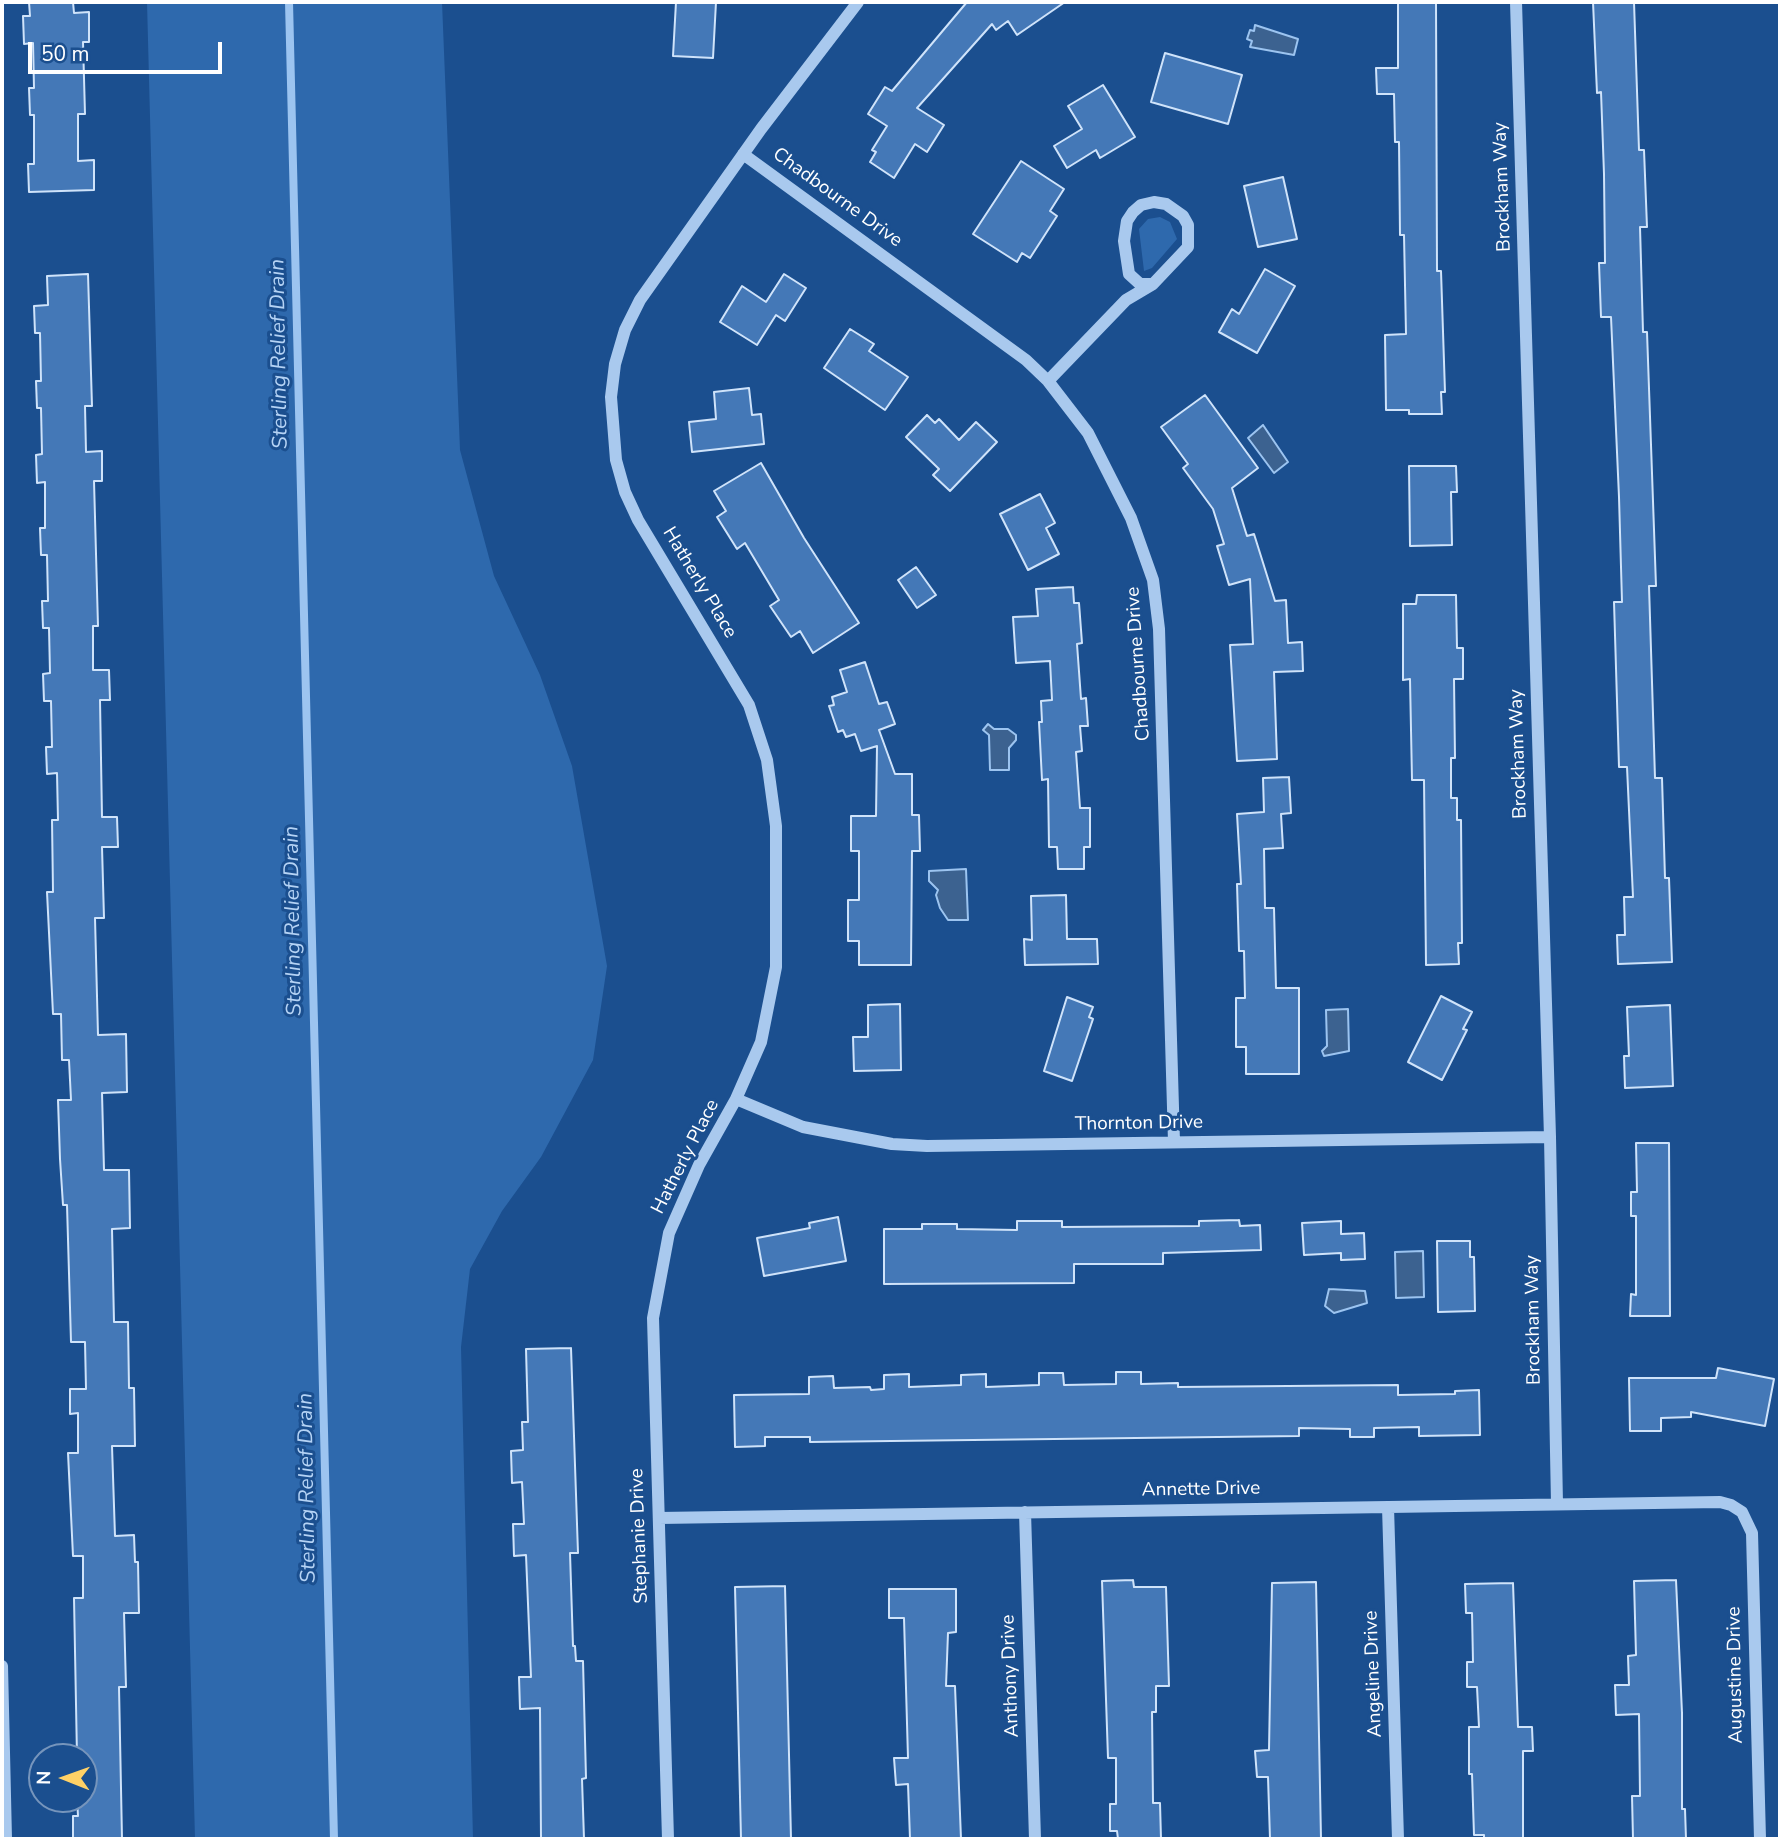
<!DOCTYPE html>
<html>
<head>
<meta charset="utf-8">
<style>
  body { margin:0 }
  #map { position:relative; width:1782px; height:1841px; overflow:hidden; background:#1b4f8f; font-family:"Nunito Sans",sans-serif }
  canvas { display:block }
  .frame { position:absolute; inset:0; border:4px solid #fff; pointer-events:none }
  .north { position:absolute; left:28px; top:1743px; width:70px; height:70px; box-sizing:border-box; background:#1b4f8f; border:2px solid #7695bc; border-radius:50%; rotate:271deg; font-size:19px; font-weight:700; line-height:28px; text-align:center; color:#fff }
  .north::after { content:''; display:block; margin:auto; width:24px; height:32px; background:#ffd166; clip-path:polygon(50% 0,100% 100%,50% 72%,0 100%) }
  .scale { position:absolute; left:28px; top:42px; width:194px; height:32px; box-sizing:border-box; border:4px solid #fff; border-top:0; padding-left:9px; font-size:21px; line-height:24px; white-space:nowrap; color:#fff; -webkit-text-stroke:5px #1b4f8f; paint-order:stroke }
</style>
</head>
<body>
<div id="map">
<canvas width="1782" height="1841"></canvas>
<div class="frame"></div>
<div class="north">N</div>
<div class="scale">50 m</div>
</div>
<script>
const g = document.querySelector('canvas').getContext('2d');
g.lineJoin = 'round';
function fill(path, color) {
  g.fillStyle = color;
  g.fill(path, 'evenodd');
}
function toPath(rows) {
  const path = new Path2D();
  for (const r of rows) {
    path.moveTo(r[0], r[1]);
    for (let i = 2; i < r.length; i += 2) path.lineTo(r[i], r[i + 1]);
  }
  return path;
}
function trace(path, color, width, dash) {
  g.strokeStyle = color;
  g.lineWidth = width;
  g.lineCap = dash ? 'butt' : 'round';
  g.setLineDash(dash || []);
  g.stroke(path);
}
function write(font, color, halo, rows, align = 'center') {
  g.font = font + ' "Nunito Sans",sans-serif';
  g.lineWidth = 6;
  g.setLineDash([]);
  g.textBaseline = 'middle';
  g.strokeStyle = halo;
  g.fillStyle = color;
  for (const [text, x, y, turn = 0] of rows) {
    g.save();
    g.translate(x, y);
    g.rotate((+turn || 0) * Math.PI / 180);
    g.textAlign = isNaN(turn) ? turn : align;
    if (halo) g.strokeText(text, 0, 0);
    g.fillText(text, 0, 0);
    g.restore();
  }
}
fill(toPath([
  [147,2,442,2,460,450,494,576,540,675,572,766,607,966,593,1060,541,1157,502,1211,470,1269,461,1347,473,1839,195,1839],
  [1160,217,1170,222,1177,239,1152,268,1144,271,1139,229,1148,219]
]), '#2e69ad');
const water = toPath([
  [1255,25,1298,39,1294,55,1250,47,1252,41,1247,39,1250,30,1254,31,1255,25],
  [1263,425,1288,462,1274,473,1248,438,1263,425],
  [988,724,994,729,1008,729,1016,735,1016,740,1009,748,1009,770,990,770,989,735,983,730,988,724],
  [966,869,968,920,948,920,940,908,936,895,938,890,929,881,929,871,966,869],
  [1348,1009,1349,1051,1324,1056,1322,1051,1327,1046,1326,1010,1348,1009],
  [1423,1251,1424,1297,1396,1298,1395,1252,1423,1251],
  [1329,1289,1365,1291,1367,1303,1334,1313,1325,1306,1329,1289]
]);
fill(water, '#3c6290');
trace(water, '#9cc4f0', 2);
trace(toPath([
  [289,2,334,1839]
]), '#9cc4f0', 8);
const building = toPath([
  [29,2,73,2,74,13,89,12,89,42,83,42,85,114,78,114,78,161,94,160,94,190,29,192,28,164,34,164,34,115,30,115,29,88,34,88,33,43,24,44,23,16,30,16,29,2],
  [676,2,716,2,713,58,673,56,676,2],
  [967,2,1065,2,1017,35,1008,21,996,30,992,24,917,108,944,125,927,152,915,144,894,178,870,162,876,152,872,150,887,126,868,114,885,87,892,91,967,2],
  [1398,2,1436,2,1437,271,1441,271,1445,392,1441,392,1442,414,1409,414,1409,410,1386,410,1385,335,1406,334,1404,235,1400,235,1399,142,1395,142,1394,94,1377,94,1376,68,1398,68,1398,2],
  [1593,2,1634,2,1639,150,1644,150,1647,227,1640,227,1643,332,1647,332,1656,586,1649,586,1655,778,1662,778,1665,878,1669,878,1672,962,1618,964,1617,935,1625,935,1624,897,1633,897,1627,767,1619,767,1614,602,1622,602,1619,497,1611,317,1601,317,1599,263,1605,263,1604,174,1601,92,1597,93,1593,2],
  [1165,53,1242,75,1228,124,1151,102,1165,53],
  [1103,85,1135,137,1100,158,1096,150,1067,168,1054,146,1082,129,1068,106,1103,85],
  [1021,161,1064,189,1050,211,1057,216,1030,258,1022,253,1017,262,973,234,1021,161],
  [1283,177,1297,239,1258,247,1244,186,1283,177],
  [1265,269,1295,286,1257,353,1219,332,1232,309,1239,314,1265,269],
  [88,274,92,406,85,406,86,452,102,451,102,481,94,481,98,626,93,626,93,670,109,670,110,700,100,700,102,817,117,817,118,847,102,847,104,918,95,918,98,1035,126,1034,127,1092,102,1093,104,1170,129,1170,130,1228,112,1229,114,1322,128,1322,129,1388,134,1388,135,1446,112,1446,115,1536,134,1535,135,1562,138,1562,139,1613,124,1613,126,1687,119,1687,122,1839,73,1839,73,1816,78,1816,77,1799,84,1799,84,1757,77,1757,74,1598,83,1598,83,1556,73,1556,68,1453,78,1453,78,1413,70,1414,70,1389,86,1389,85,1342,71,1342,67,1205,63,1205,60,1159,58,1100,71,1100,69,1060,62,1060,61,1014,53,1014,47,892,53,892,52,820,58,820,57,773,47,774,46,747,52,747,51,701,44,701,43,674,50,673,49,628,43,628,42,601,48,601,47,555,41,555,40,528,45,528,45,482,37,483,36,455,42,454,41,408,37,408,36,381,41,381,40,333,35,333,34,306,48,305,47,276,88,274],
  [784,274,806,288,785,321,776,315,757,345,720,322,742,286,766,302,784,274],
  [850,329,874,344,869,351,908,377,885,410,824,368,850,329],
  [749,388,752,415,761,414,764,444,692,452,689,422,716,419,714,392,749,388],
  [1205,395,1258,468,1232,488,1247,536,1254,534,1275,601,1286,600,1288,643,1302,642,1303,671,1274,672,1277,759,1237,761,1230,645,1253,644,1250,579,1229,585,1217,546,1224,544,1213,509,1183,468,1188,464,1161,427,1205,395],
  [927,415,935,423,939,419,959,440,976,422,997,442,950,491,933,475,939,469,906,437,927,415],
  [761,463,804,538,859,623,813,653,800,631,791,637,770,606,779,600,745,543,737,549,717,517,726,511,714,491,761,463],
  [1409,466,1456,466,1457,492,1451,492,1452,545,1410,546,1409,466],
  [1040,494,1055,523,1046,528,1059,554,1028,570,1000,514,1040,494],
  [916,567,936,595,917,608,898,580,916,567],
  [1073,587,1074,603,1079,603,1082,643,1077,644,1081,699,1086,698,1088,726,1080,726,1082,751,1076,752,1080,808,1090,808,1090,847,1084,847,1084,869,1058,869,1057,847,1049,847,1048,779,1042,780,1039,722,1042,722,1041,701,1052,700,1050,661,1016,663,1013,617,1038,616,1036,589,1073,587],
  [1417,595,1456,595,1457,648,1463,648,1463,679,1454,679,1455,758,1451,758,1451,798,1457,798,1457,820,1461,820,1462,943,1458,943,1459,964,1426,965,1424,780,1412,780,1410,679,1403,680,1403,604,1416,604,1417,595],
  [865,662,879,704,887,702,895,724,879,730,895,774,912,774,912,815,919,815,920,851,912,851,911,965,859,965,859,941,848,941,848,900,859,900,859,851,851,851,851,816,876,816,877,746,861,751,855,734,846,737,843,730,838,732,829,706,834,705,832,697,847,692,840,670,865,662],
  [1289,777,1291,813,1281,814,1283,848,1264,849,1265,908,1274,908,1276,988,1299,988,1299,1074,1246,1074,1246,1047,1236,1047,1236,998,1245,998,1244,951,1239,951,1237,884,1241,884,1237,814,1264,812,1263,778,1289,777],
  [1066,895,1067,939,1097,939,1098,964,1025,965,1024,939,1032,940,1031,896,1066,895],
  [1441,996,1472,1012,1463,1029,1467,1030,1442,1080,1408,1062,1441,996],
  [1067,997,1093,1007,1089,1017,1093,1019,1072,1081,1044,1071,1067,997],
  [900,1004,901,1070,854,1071,853,1037,868,1037,868,1005,900,1004],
  [1670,1005,1673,1086,1625,1088,1624,1056,1629,1056,1627,1007,1670,1005],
  [1636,1143,1669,1143,1670,1316,1630,1316,1631,1294,1636,1295,1636,1216,1631,1216,1631,1192,1637,1192,1636,1143],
  [838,1217,846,1261,764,1276,757,1238,810,1228,809,1223,838,1217],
  [1239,1220,1240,1226,1260,1225,1261,1250,1163,1253,1163,1264,1074,1264,1074,1283,884,1284,884,1229,922,1229,922,1224,957,1224,957,1229,1017,1230,1017,1221,1062,1221,1062,1227,1199,1226,1199,1221,1239,1220],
  [1341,1221,1341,1234,1364,1233,1365,1259,1341,1260,1341,1253,1304,1255,1302,1223,1341,1221],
  [1437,1241,1470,1241,1470,1257,1474,1257,1475,1311,1438,1312,1437,1241],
  [571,1348,578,1553,570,1553,573,1646,575,1646,576,1661,583,1661,586,1778,582,1779,584,1839,541,1839,540,1708,520,1709,519,1677,531,1677,526,1555,514,1556,513,1524,524,1524,522,1482,512,1483,511,1451,523,1450,522,1422,528,1422,526,1349,571,1348],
  [1718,1368,1774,1379,1765,1426,1691,1412,1691,1417,1661,1418,1661,1431,1630,1431,1629,1378,1716,1378,1718,1368],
  [1116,1372,1141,1372,1141,1384,1178,1383,1178,1387,1398,1385,1398,1395,1455,1394,1455,1391,1479,1390,1480,1435,1419,1436,1419,1427,1374,1428,1374,1437,1350,1437,1350,1429,1299,1428,1299,1436,810,1442,810,1437,765,1437,765,1446,735,1447,734,1395,809,1394,809,1377,833,1376,834,1388,870,1387,871,1390,884,1389,884,1375,909,1374,909,1387,961,1385,961,1375,986,1374,986,1387,1039,1385,1039,1373,1063,1373,1064,1385,1116,1384,1116,1372],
  [1133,1580,1134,1587,1166,1587,1169,1686,1156,1686,1156,1712,1152,1712,1153,1803,1160,1803,1161,1839,1118,1839,1117,1831,1110,1831,1110,1804,1116,1804,1116,1758,1108,1758,1102,1581,1133,1580],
  [1676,1580,1682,1713,1682,1809,1685,1809,1686,1839,1633,1839,1632,1796,1640,1796,1639,1714,1616,1715,1615,1685,1629,1685,1628,1656,1636,1655,1634,1581,1676,1580],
  [1316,1582,1321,1839,1270,1839,1268,1777,1257,1777,1255,1751,1269,1750,1272,1583,1316,1582],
  [1513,1583,1518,1727,1532,1727,1533,1751,1523,1751,1523,1839,1484,1839,1484,1835,1474,1835,1472,1774,1469,1774,1469,1727,1479,1727,1477,1687,1467,1687,1467,1662,1473,1662,1472,1613,1466,1613,1465,1584,1513,1583],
  [785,1586,791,1839,741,1839,735,1587,785,1586],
  [889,1589,956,1589,956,1632,948,1633,946,1686,955,1686,961,1839,910,1839,908,1784,896,1785,894,1758,908,1758,904,1618,889,1618,889,1589]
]);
fill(building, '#4478b7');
trace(building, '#cfe3fa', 2);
trace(toPath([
  [1516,2,1550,1137,1557,1504],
  [743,154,1026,360,1048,381,1088,433,1131,518,1153,580,1159,629,1174,1142],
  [1048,381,1126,300,1153,284,1188,247,1188,225,1183,216,1166,204,1154,202,1141,205,1133,212,1127,221,1124,241,1129,274,1140,284,1153,284],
  [736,1099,803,1127,892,1144,927,1146,1550,1137],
  [1388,1507,1398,1839],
  [1025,1512,1035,1839],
  [659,1518,1720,1502,1731,1505,1742,1512,1752,1533,1760,1839],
  [2,1666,6,1839],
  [668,1839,653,1318,669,1233,699,1165,736,1099,761,1042,776,967,776,826,767,760,749,705,638,520,625,492,616,460,611,397,615,364,625,330,640,300,761,129,858,2]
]), '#a9c9ee', 12);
write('19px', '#fff', '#1b4f8f', [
  ["Brockham Way",1503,187,-92],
  ["Chadbourne Drive",837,198,36],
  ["Hatherly Place",699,583,59],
  ["Chadbourne Drive",1139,664,-94],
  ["Brockham Way",1519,754,-92],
  ["Thornton Drive",1139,1124,-1],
  ["Hatherly Place",686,1157,-63],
  ["Brockham Way",1534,1320,-91],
  ["Annette Drive",1201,1490,-1],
  ["Stephanie Drive",640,1536,-92],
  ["Angeline Drive",1374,1674,-92],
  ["Augustine Drive",1736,1675,-91],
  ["Anthony Drive",1011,1676,-92]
]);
write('italic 21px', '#b5d3f5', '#1b4f8f', [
  ["Sterling Relief Drain",280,354,-91],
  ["Sterling Relief Drain",294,921,-91],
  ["Sterling Relief Drain",308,1488,-91]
]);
</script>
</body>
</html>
